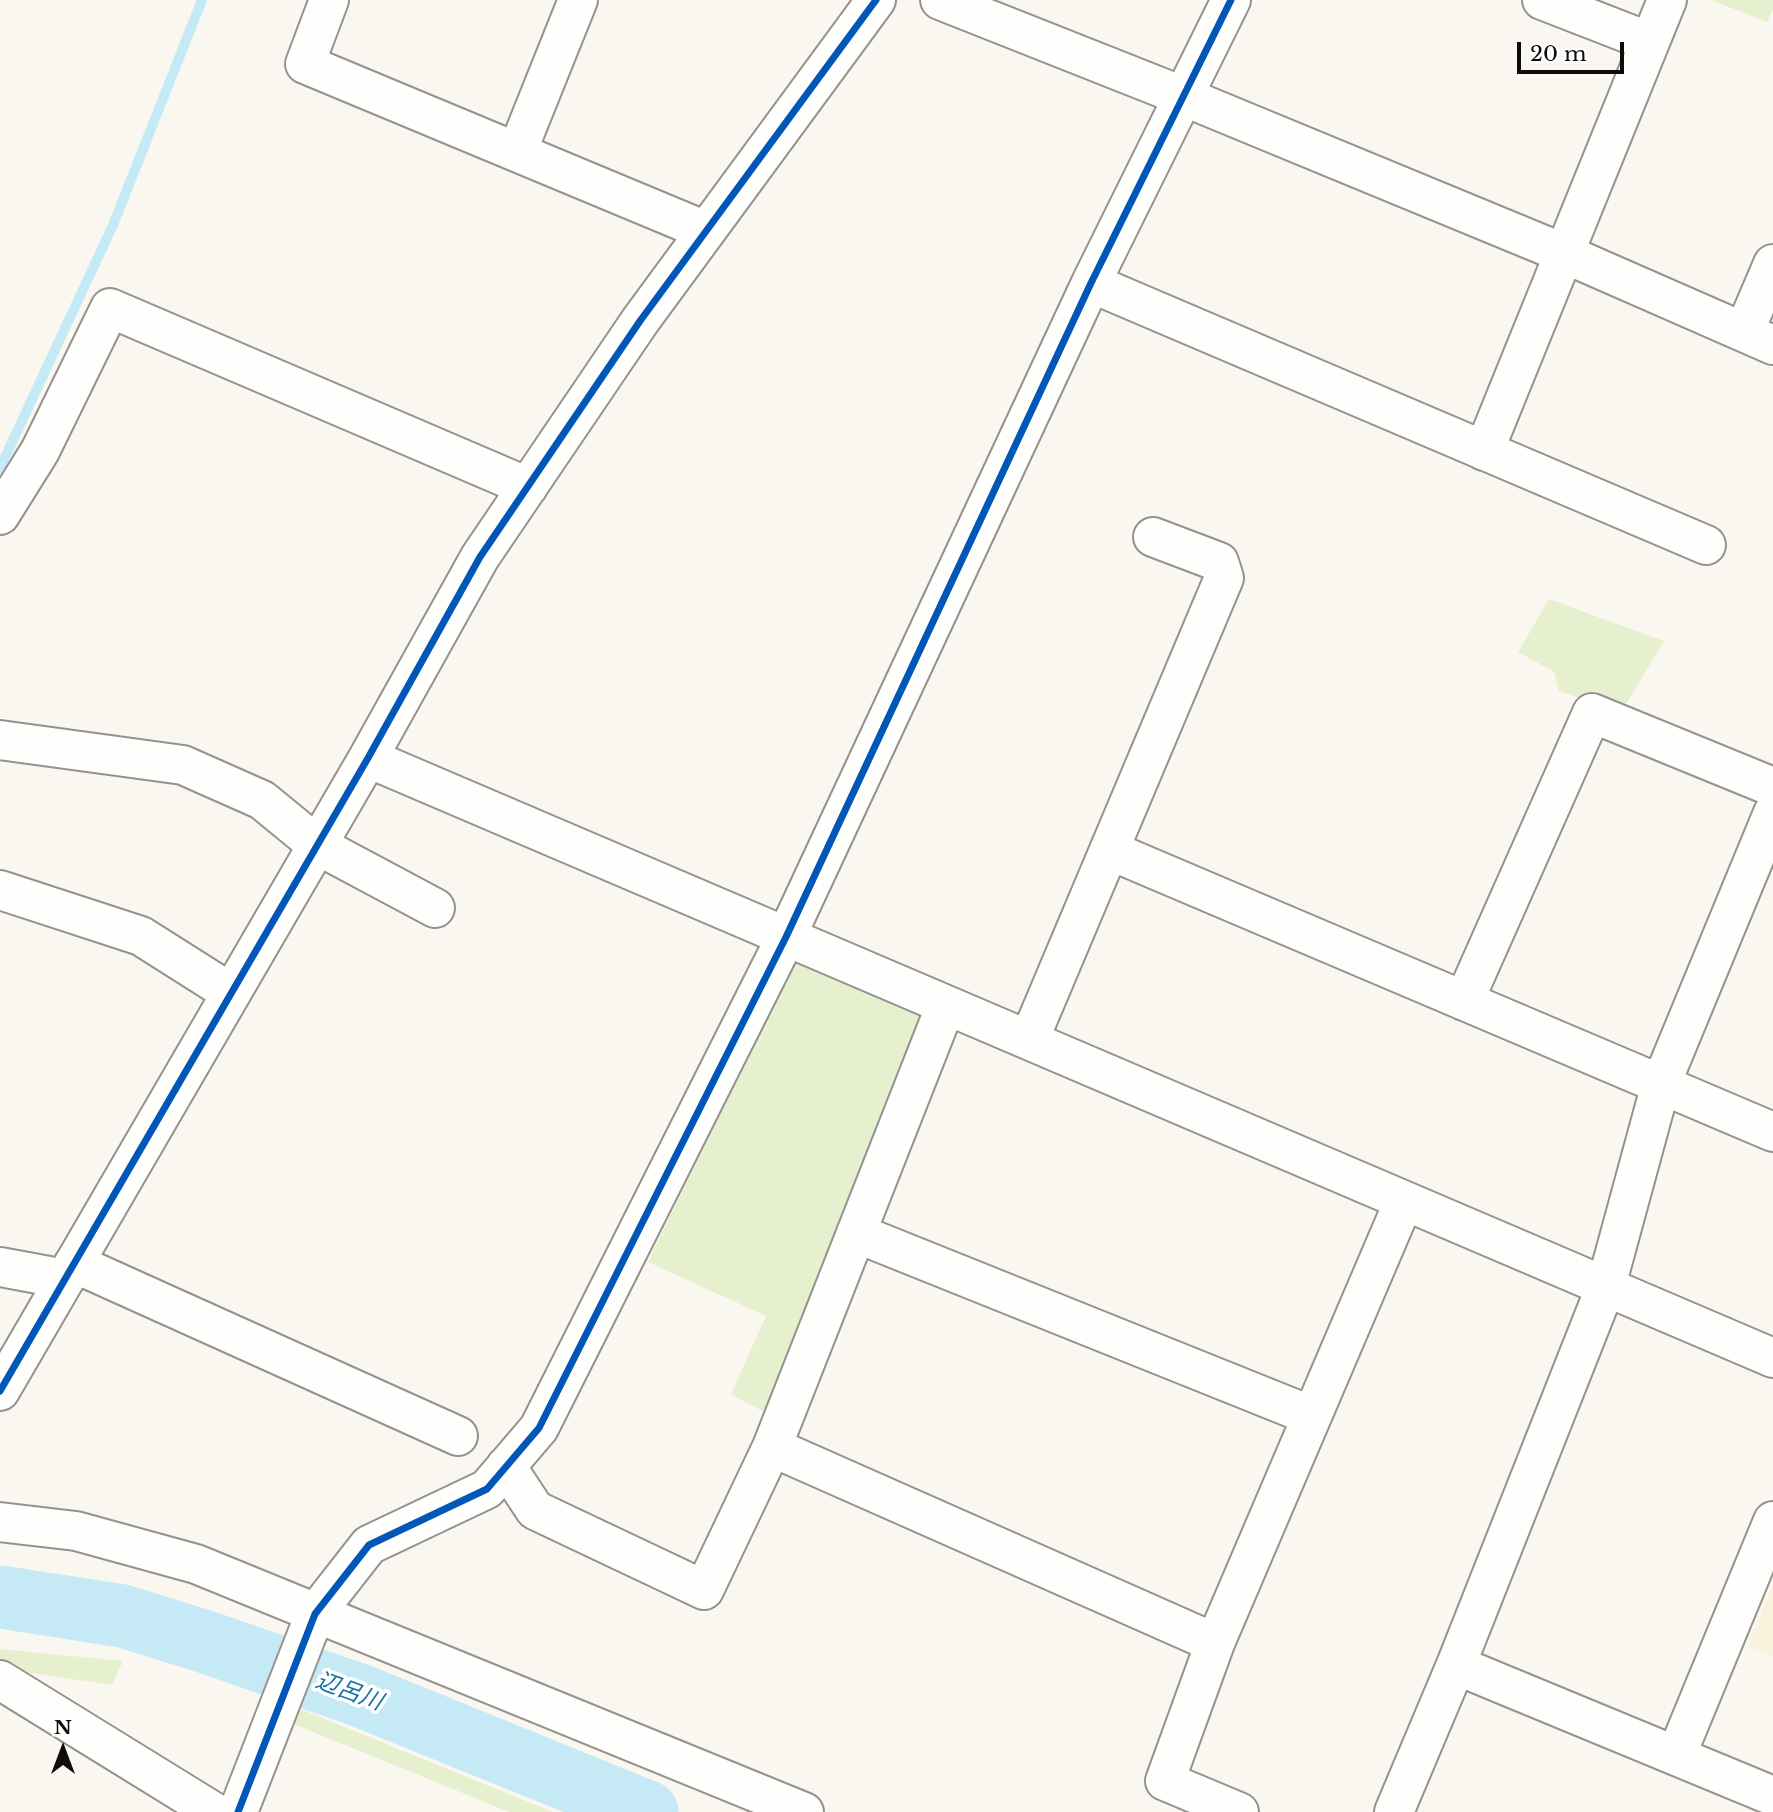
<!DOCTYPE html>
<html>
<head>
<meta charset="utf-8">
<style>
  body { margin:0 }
  #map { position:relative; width:1773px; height:1812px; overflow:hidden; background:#faf7f0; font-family:"Libre Baskerville",serif }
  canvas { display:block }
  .north { position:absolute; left:28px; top:1714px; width:70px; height:70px; -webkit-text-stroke:5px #fff; paint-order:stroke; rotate:0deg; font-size:19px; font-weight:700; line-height:28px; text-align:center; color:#0c0c0c }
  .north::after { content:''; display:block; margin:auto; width:24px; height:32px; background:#0c0c0c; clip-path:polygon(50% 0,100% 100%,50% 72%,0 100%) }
  .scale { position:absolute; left:1517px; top:42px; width:107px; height:32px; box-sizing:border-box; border:4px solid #0c0c0c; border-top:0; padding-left:9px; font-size:21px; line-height:24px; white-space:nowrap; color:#0c0c0c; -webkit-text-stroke:5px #fff; paint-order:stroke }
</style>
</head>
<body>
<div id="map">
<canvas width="1773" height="1812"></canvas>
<div class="north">N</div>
<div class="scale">20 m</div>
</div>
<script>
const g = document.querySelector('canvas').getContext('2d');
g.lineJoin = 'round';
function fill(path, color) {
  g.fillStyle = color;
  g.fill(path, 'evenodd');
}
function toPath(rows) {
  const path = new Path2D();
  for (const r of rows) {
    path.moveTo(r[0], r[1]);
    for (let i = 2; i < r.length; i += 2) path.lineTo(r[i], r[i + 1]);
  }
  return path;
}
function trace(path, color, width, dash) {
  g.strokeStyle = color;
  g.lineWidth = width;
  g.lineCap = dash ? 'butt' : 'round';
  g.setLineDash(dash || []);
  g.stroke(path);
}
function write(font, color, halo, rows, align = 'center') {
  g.font = font + ' "Libre Baskerville","Noto Sans JP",serif';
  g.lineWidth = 7;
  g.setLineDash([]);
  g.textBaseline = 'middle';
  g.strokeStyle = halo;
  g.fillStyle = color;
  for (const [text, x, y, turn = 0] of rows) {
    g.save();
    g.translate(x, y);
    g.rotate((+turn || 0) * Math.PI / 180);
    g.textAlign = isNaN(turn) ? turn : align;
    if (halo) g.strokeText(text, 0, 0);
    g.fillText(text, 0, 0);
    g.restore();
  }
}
fill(toPath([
  [1773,1586,1773,1656,1748,1646]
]), '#f8f2dc');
fill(toPath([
  [1711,0,1773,0,1773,9,1767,22],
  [1549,599,1664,641,1621,712,1559,691,1554,672,1518,652],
  [795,958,926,1016,766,1413,731,1394,766,1316,648,1262],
  [0,1649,123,1661,112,1685,10,1670,0,1663],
  [293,1706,553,1812,509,1812,286,1721]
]), '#e6f0cf');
trace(toPath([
  [0,468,113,225,202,0]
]), '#c5eaf6', 10);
trace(toPath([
  [0,1597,123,1616,206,1642,359,1695,647,1812]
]), '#c5eaf6', 63);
const minor = toPath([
  [329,0,305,64,706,231],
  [940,0,1185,97,1563,253,1773,345],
  [1542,0,1650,42],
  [517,152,578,0],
  [1091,283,1706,545],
  [1744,332,1773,264],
  [1484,451,1667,0],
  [0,515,40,451,110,308,528,487],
  [0,740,183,765,262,800,317,845,435,908],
  [368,758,1773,1358],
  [1109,850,1773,1132],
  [0,890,141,936,231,993],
  [1464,1001,1592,713,1773,787],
  [1029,1040,1224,578,1219,562,1153,537],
  [856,1233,1312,1416],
  [74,1263,458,1436],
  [0,1267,65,1279],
  [0,1391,368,758,480,557,640,321,876,0],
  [772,1447,1215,1643],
  [506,1466,535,1510,704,1590,772,1447,946,1005],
  [0,1522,76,1531,196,1564,804,1812],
  [1456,1665,1773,1796],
  [0,1680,214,1812],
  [1676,1756,1773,1521],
  [238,1812,315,1614,369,1545,487,1489,539,1428,786,937,1091,283,1231,0],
  [1239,1812,1165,1781,1215,1643,1404,1201],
  [1394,1812,1456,1665,1606,1286,1661,1084,1773,813]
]);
trace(minor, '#93928f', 42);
trace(minor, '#fefefd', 38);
trace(toPath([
  [0,1391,368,758,480,557,640,321,876,0],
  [238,1812,315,1614,369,1545,487,1489,539,1428,786,937,1091,283,1231,0]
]), '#0057b8', 7);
write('italic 23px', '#1171a2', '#fff', [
  ["辺呂川",349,1692,20]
]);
</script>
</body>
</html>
